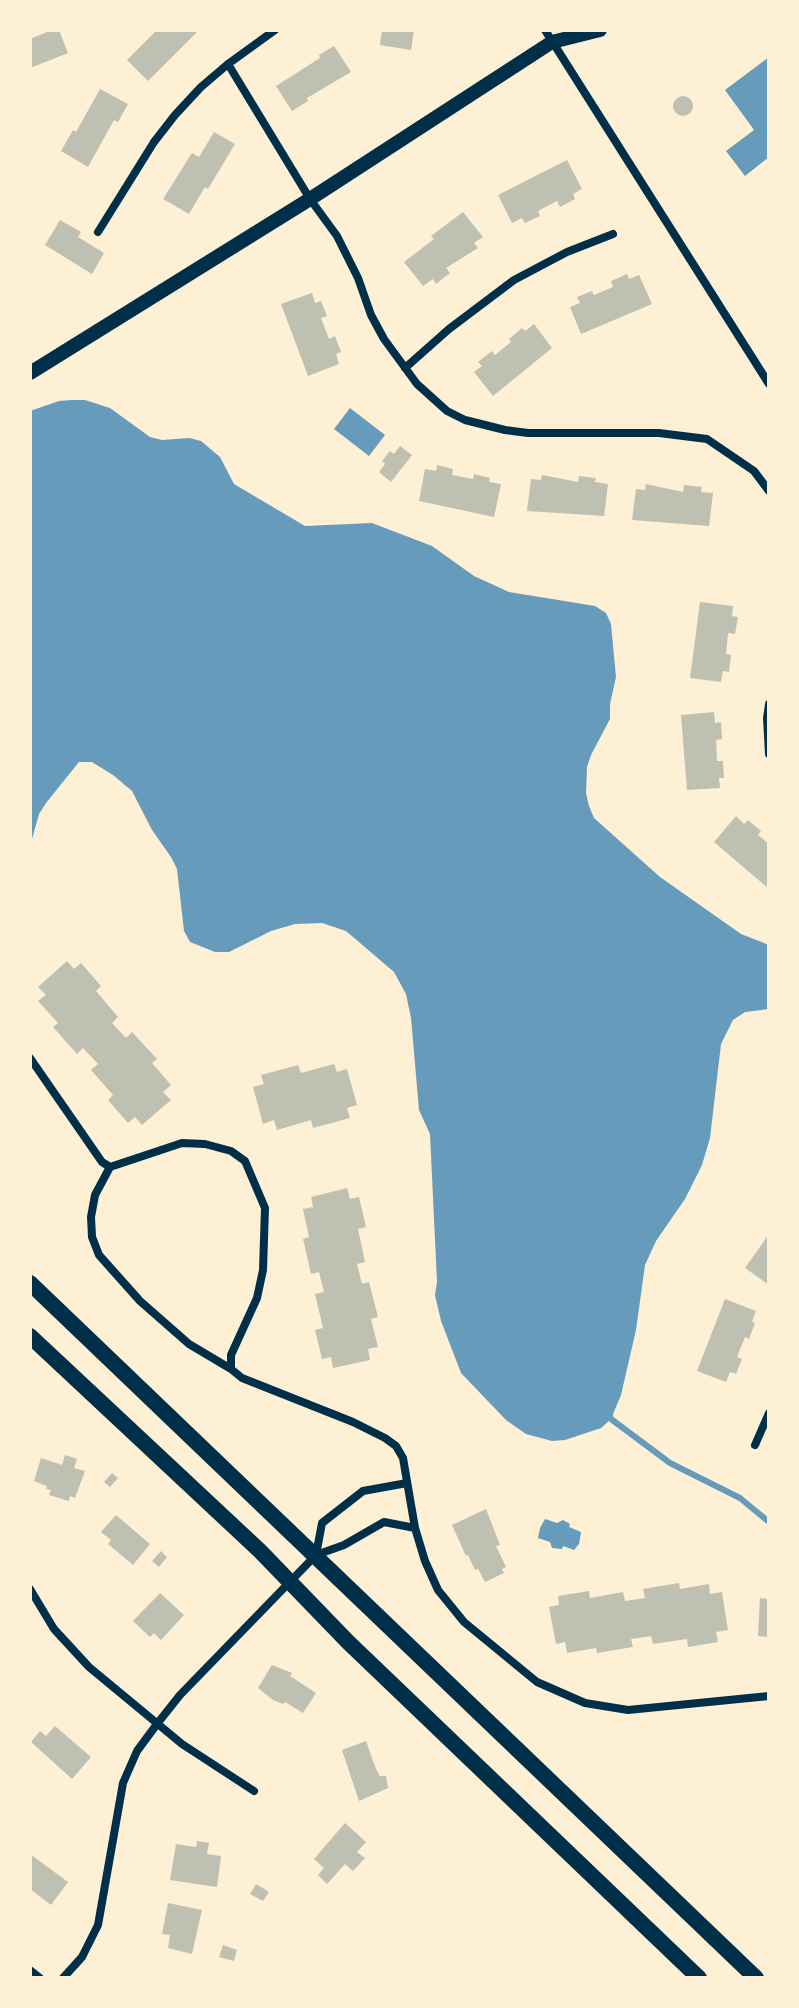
<!DOCTYPE html>
<html>
<head>
<meta charset="utf-8">
<style>
  body { margin:0 }
  #map { position:relative; width:799px; height:2008px; overflow:hidden; background:#fdf0d5; font-family:Helvetica,sans-serif }
  canvas { display:block }
  .frame { position:absolute; inset:0; border:32px solid #fdf0d5; pointer-events:none }
</style>
</head>
<body>
<div id="map">
<canvas width="799" height="2008"></canvas>
<div class="frame"></div>
</div>
<script>
const g = document.querySelector('canvas').getContext('2d');
g.lineJoin = 'round';
function fill(path, color) {
  g.fillStyle = color;
  g.fill(path, 'evenodd');
}
function toPath(rows) {
  const path = new Path2D();
  for (const r of rows) {
    if (r.length === 3) {
      path.moveTo(r[0] + r[2], r[1]);
      path.arc(r[0], r[1], r[2], 0, 2 * Math.PI);
      continue;
    }
    path.moveTo(r[0], r[1]);
    for (let i = 2; i < r.length; i += 2) path.lineTo(r[i], r[i + 1]);
  }
  return path;
}
function trace(path, color, width, dash) {
  g.strokeStyle = color;
  g.lineWidth = width;
  g.lineCap = dash ? 'butt' : 'round';
  g.setLineDash(dash || []);
  g.stroke(path);
}
fill(toPath([
  [769,57,769,157,745,176,726,151,754,130,725,90],
  [72,400,85,400,110,408,150,437,162,440,189,438,201,441,220,457,234,484,305,526,372,523,432,546,474,576,509,592,595,606,606,613,611,624,616,677,610,704,610,719,591,755,587,767,586,793,589,806,594,818,660,877,741,934,769,945,769,1009,745,1012,733,1020,721,1044,710,1138,702,1165,685,1199,656,1241,645,1265,636,1330,621,1395,611,1419,601,1428,565,1440,552,1441,526,1434,506,1420,461,1373,441,1321,435,1295,437,1282,430,1134,419,1110,411,1018,406,994,394,972,346,931,322,923,295,924,271,931,229,952,215,952,190,942,184,931,177,869,171,857,152,830,132,791,113,775,92,762,79,762,46,803,39,814,30,846,30,411,59,401],
  [350,408,385,435,369,456,334,429],
  [545,1519,557,1523,563,1520,570,1524,569,1527,581,1532,579,1544,574,1550,563,1546,562,1549,552,1548,550,1542,538,1538,540,1528]
]), '#669bbc');
trace(toPath([
  [609,1412,611,1419,670,1463,740,1498,769,1522]
]), '#669bbc', 6);
fill(toPath([
  [52,30,59,30,68,53,30,68,30,39],
  [157,30,199,30,148,81,127,60],
  [382,30,414,30,411,50,380,45],
  [334,46,351,72,307,98,308,101,292,111,276,86,320,58,319,55],
  [100,89,128,104,118,122,114,120,88,167,61,151,73,130,76,132],
  [683,106,10],
  [214,132,235,144,208,189,205,187,189,214,163,199,192,153,199,157],
  [567,160,582,189,573,194,575,199,560,207,557,201,538,211,540,216,525,223,522,218,512,223,498,195],
  [463,212,483,237,474,243,478,248,446,268,450,273,436,284,433,279,423,286,404,262,434,239,431,236],
  [60,220,81,232,78,237,104,253,92,274,45,245],
  [627,274,629,279,639,275,652,304,581,334,570,307,580,303,577,297,592,291,594,295,613,287,611,281],
  [312,293,315,303,321,301,327,316,321,318,329,339,335,336,341,352,336,354,339,364,308,376,281,304],
  [534,324,552,348,493,396,474,372,482,366,478,362,492,351,495,355,511,342,509,339,522,328,525,331],
  [400,446,412,455,391,482,379,472,385,464,382,461,390,451,394,454],
  [437,465,453,469,452,475,473,479,474,474,490,478,489,482,501,484,494,517,419,501,425,469,436,471],
  [542,475,578,482,579,476,596,478,595,482,608,484,604,516,527,511,531,479,541,480],
  [646,484,683,492,684,485,702,487,701,492,713,493,709,526,632,520,636,489,645,490],
  [700,602,733,606,732,616,738,617,735,634,728,633,726,654,731,655,729,672,723,671,721,682,690,678],
  [714,712,715,723,721,722,722,739,716,740,717,761,723,761,724,778,719,778,720,788,687,790,681,715],
  [736,816,744,824,748,820,761,831,758,835,769,844,769,889,714,842],
  [67,961,74,969,81,963,101,986,96,991,118,1017,112,1023,126,1038,132,1032,157,1059,152,1063,171,1085,163,1092,171,1100,142,1125,135,1117,128,1123,108,1100,113,1095,91,1070,98,1064,83,1048,77,1054,53,1027,58,1023,38,1001,46,995,38,987],
  [334,1064,337,1072,347,1069,357,1105,347,1108,350,1118,313,1128,311,1120,277,1130,274,1120,263,1124,253,1087,264,1084,261,1075,298,1065,301,1073],
  [347,1188,350,1199,359,1197,366,1227,358,1229,365,1262,357,1264,362,1284,369,1282,378,1317,371,1319,378,1347,368,1349,370,1360,333,1368,331,1357,322,1359,315,1330,323,1328,315,1294,324,1292,319,1272,311,1274,303,1239,309,1237,303,1209,313,1207,311,1197],
  [769,1234,769,1285,745,1268],
  [725,1299,756,1311,752,1322,755,1323,749,1339,745,1337,737,1357,742,1359,736,1374,730,1372,726,1382,697,1371],
  [65,1455,77,1459,74,1468,85,1471,75,1498,70,1496,69,1501,49,1495,51,1490,46,1489,47,1486,34,1481,41,1458,62,1465],
  [112,1473,118,1478,110,1487,104,1482],
  [486,1509,500,1545,496,1546,506,1567,502,1569,504,1573,485,1582,478,1569,475,1570,468,1555,466,1556,452,1525],
  [116,1515,150,1544,133,1565,108,1544,111,1540,101,1532],
  [161,1551,167,1557,159,1567,152,1561],
  [679,1583,680,1589,709,1584,710,1594,722,1592,728,1630,716,1632,718,1642,688,1647,687,1639,653,1644,651,1636,631,1639,633,1647,597,1653,596,1648,567,1653,565,1642,556,1644,549,1607,559,1605,558,1596,589,1591,590,1598,623,1592,625,1601,645,1598,643,1589],
  [160,1593,184,1615,161,1640,154,1633,150,1637,133,1621],
  [760,1598,769,1599,769,1637,758,1636],
  [272,1665,292,1673,290,1676,316,1693,303,1713,285,1702,283,1704,273,1700,258,1688],
  [55,1726,91,1757,72,1779,31,1742,40,1731,46,1736],
  [366,1741,376,1769,380,1776,386,1776,388,1788,359,1801,342,1750],
  [345,1823,366,1842,357,1852,365,1858,353,1871,345,1864,327,1884,318,1875,324,1868,314,1859],
  [197,1841,209,1843,207,1854,221,1856,217,1887,170,1880,176,1844,196,1847],
  [30,1854,68,1882,51,1905,30,1889],
  [256,1884,269,1892,263,1901,250,1894],
  [168,1903,202,1910,192,1954,168,1948,170,1935,162,1934],
  [223,1945,237,1950,234,1961,219,1957]
]), '#bec0b2');
trace(toPath([
  [545,30,769,384],
  [228,64,310,199,337,236,358,278,371,315,384,339,417,384,447,411,465,420,505,430,528,433,659,433,707,439,754,471,769,491],
  [98,232,154,142,175,115,201,87,228,64,275,30],
  [405,368,449,329,514,280,567,252,613,234],
  [769,704,767,718,769,754],
  [30,1058,102,1162,110,1167,182,1143,205,1144,231,1151,245,1161,265,1208,263,1270,257,1298,231,1355,231,1369,242,1378,353,1422,385,1438,396,1446,403,1458,415,1528,425,1561,438,1590,464,1622,537,1682,585,1703,628,1710,769,1696],
  [110,1167,95,1195,91,1217,92,1237,99,1255,140,1301,189,1344,231,1369],
  [755,1445,769,1413],
  [316,1555,322,1523,363,1491,407,1483],
  [30,1589,54,1629,89,1667,182,1744,254,1791],
  [30,1970,40,1978],
  [63,1978,82,1957,98,1925,123,1783,137,1751,157,1724,180,1695,316,1555,344,1545,384,1522,415,1528]
]), '#003049', 8);
trace(toPath([
  [30,373,310,199,552,42,600,30]
]), '#003049', 14);
trace(toPath([
  [30,1283,756,1978],
  [30,1336,260,1551,348,1642,699,1978]
]), '#003049', 16);
</script>
</body>
</html>
